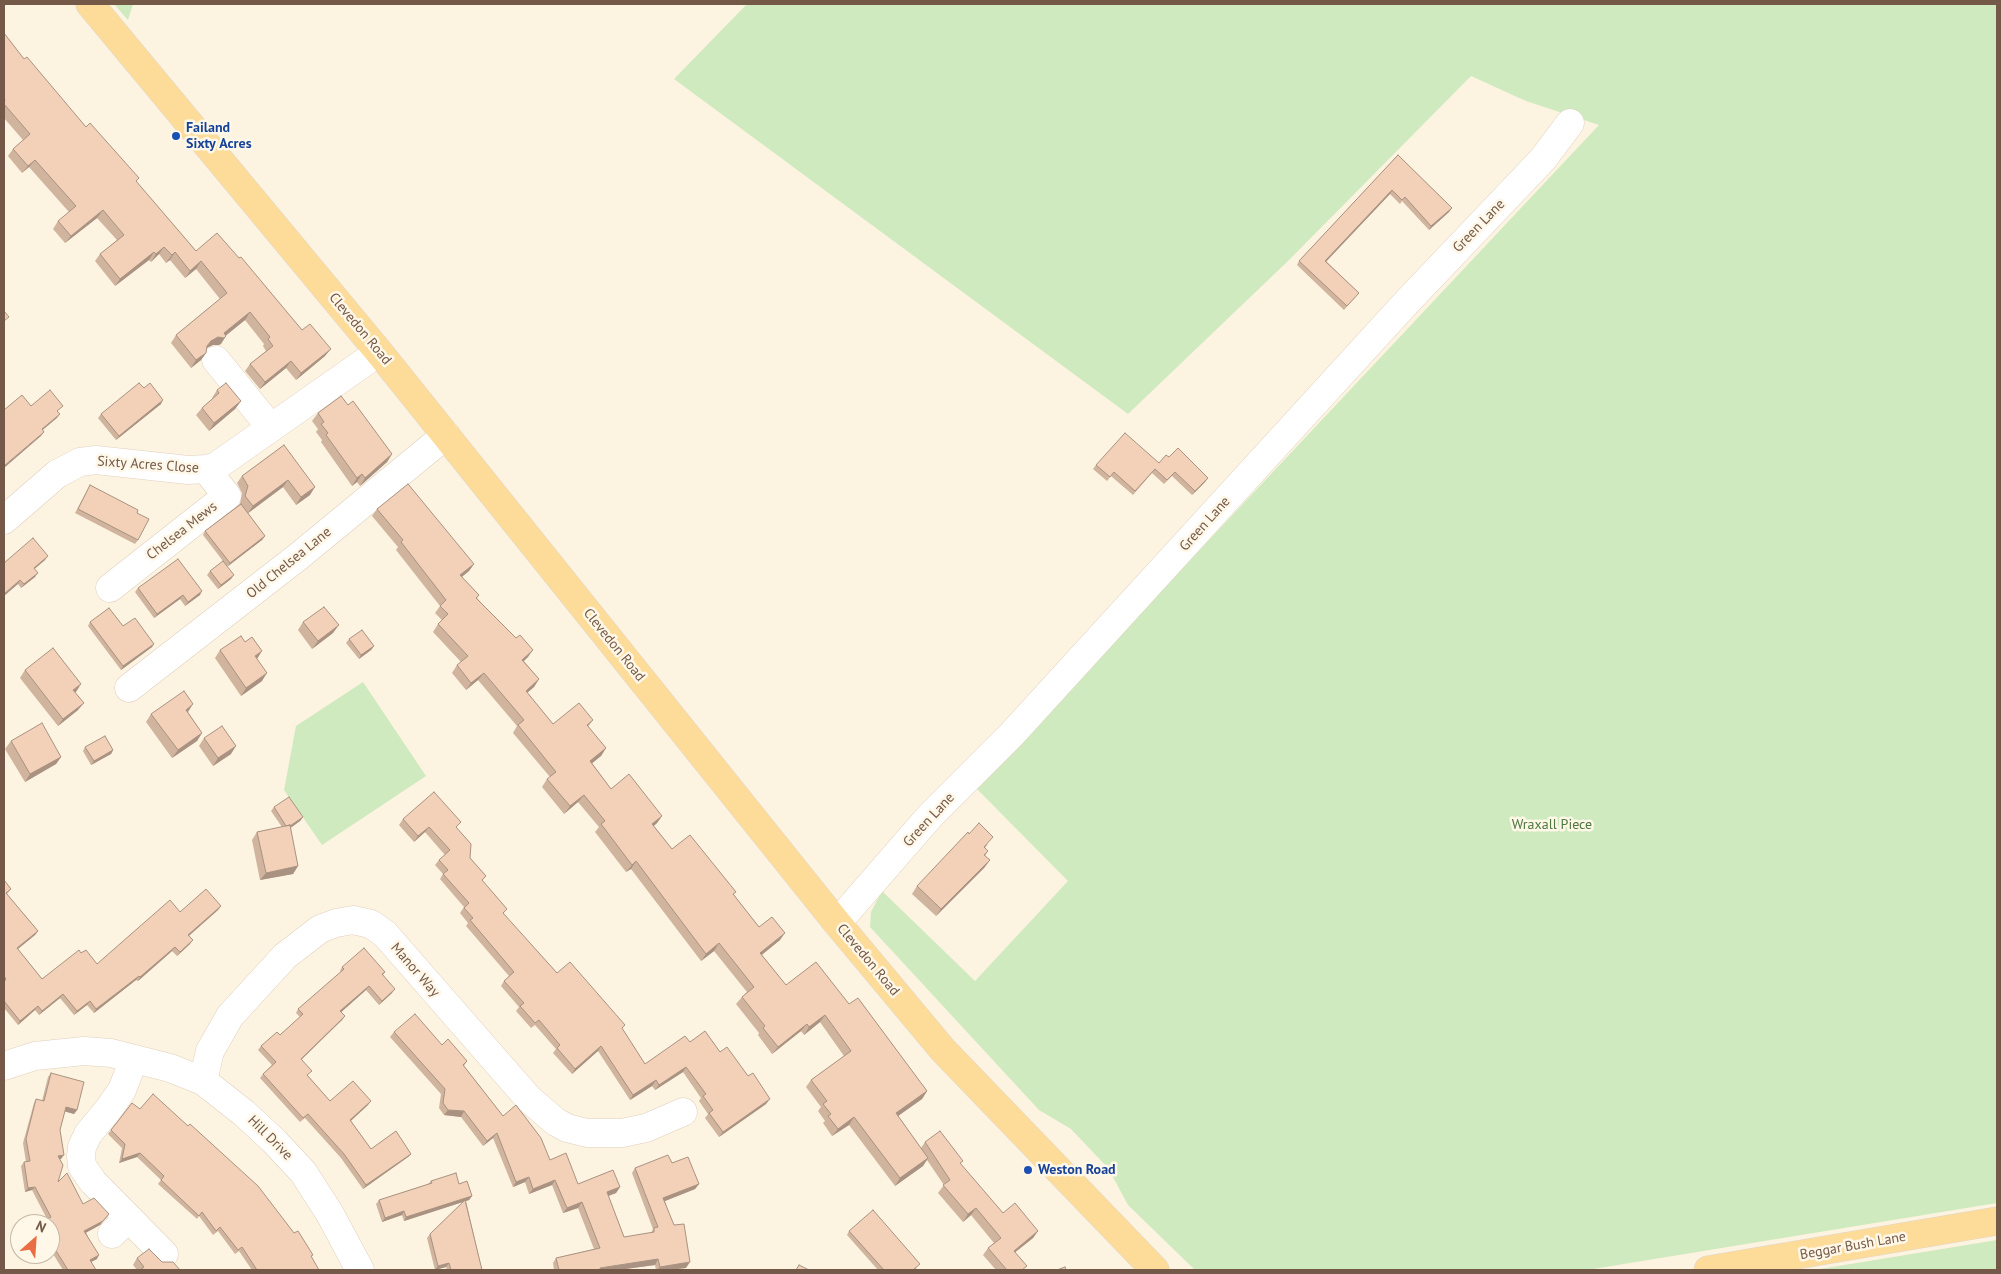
<!DOCTYPE html>
<html>
<head>
<meta charset="utf-8">
<style>
  body { margin:0 }
  #map { position:relative; width:2001px; height:1274px; overflow:hidden; background:#fcf3e1; font-family:"PT Sans",sans-serif }
  canvas { display:block }
  .frame { position:absolute; inset:0; border:5px solid #745948; pointer-events:none }
  .north { position:absolute; left:10px; top:1214px; width:50px; height:50px; box-sizing:border-box; background:#fff7e7; border:1px solid #c7b8a7; border-radius:50%; rotate:26deg; font-size:14px; font-weight:700; line-height:20px; text-align:center; color:#745948 }
  .north::after { content:''; display:block; margin:auto; width:18px; height:22px; background:#e96e43; clip-path:polygon(50% 0,100% 100%,50% 72%,0 100%) }
</style>
</head>
<body>
<div id="map">
<canvas width="2001" height="1274"></canvas>
<div class="frame"></div>
<div class="north">N</div>
</div>
<script>
const g = document.querySelector('canvas').getContext('2d');
g.lineJoin = 'round';
function fill(path, color) {
  g.fillStyle = color;
  g.fill(path, 'evenodd');
}
function toPath(rows) {
  const path = new Path2D();
  for (const r of rows) {
    path.moveTo(r[0], r[1]);
    for (let i = 2; i < r.length; i += 2) path.lineTo(r[i], r[i + 1]);
  }
  return path;
}
function trace(path, color, width, dash) {
  g.strokeStyle = color;
  g.lineWidth = width;
  g.lineCap = dash ? 'butt' : 'round';
  g.setLineDash(dash || []);
  g.stroke(path);
}
function write(font, color, halo, rows, align = 'center') {
  g.font = font + ' "PT Sans",sans-serif';
  g.lineWidth = 5;
  g.setLineDash([]);
  g.textBaseline = 'middle';
  g.strokeStyle = halo;
  g.fillStyle = color;
  for (const [text, x, y, turn = 0] of rows) {
    g.save();
    g.translate(x, y);
    g.rotate((+turn || 0) * Math.PI / 180);
    g.textAlign = isNaN(turn) ? turn : align;
    if (halo) g.strokeText(text, 0, 0);
    g.fillText(text, 0, 0);
    g.restore();
  }
}
fill(toPath([
  [114,4,133,4,128,20],
  [747,4,1997,4,1997,1203,1587,1270,1195,1270,1128,1205,1108,1168,1071,1129,1039,1110,870,927,871,912,882,891,975,981,1068,881,976,788,1599,125,1526,101,1471,76,1288,261,1128,414,674,79],
  [363,682,426,776,322,845,284,790,296,726],
  [1997,1240,1997,1270,1814,1270]
]), '#cfeabf');
const minor = toPath([
  [216,360,271,428],
  [4,520,57,474,80,462,96,460,188,470,206,469,215,467,379,352],
  [110,588,227,496,206,469],
  [129,688,299,556,446,435],
  [837,923,930,816,1012,734,1405,304,1543,159,1570,123],
  [134,1059,122,1090,108,1110,88,1134,82,1147,81,1156,82,1166,93,1182,164,1254],
  [4,1066,35,1056,84,1051,111,1053,170,1068,203,1081,245,1114,274,1141,303,1172,330,1214,360,1270],
  [203,1081,210,1051,230,1016,285,956,320,929,336,923,353,920,371,924,385,934,529,1099,556,1122,567,1128,587,1133,622,1133,646,1128,683,1112],
  [112,1234,128,1218]
]);
const major = toPath([
  [90,4,379,352,837,923,943,1050,1155,1270],
  [1708,1270,1997,1221]
]);
trace(minor, '#e1cfbd', 29);
trace(major, '#ded7d3', 29);
trace(minor, '#fff', 28);
trace(major, '#fddb98', 28);
fill(toPath([
  [4,33,24,59,136,182,196,251,239,258,325,356,296,380,286,368,260,389,245,371,250,364,266,351,263,346,264,344,245,320,226,335,226,336,219,345,213,345,207,348,206,353,201,360,191,368,171,343,176,335,220,299,196,269,185,278,170,260,166,263,159,254,151,262,149,260,115,286,95,261,100,254,117,240,97,218,65,243,53,229,58,221,69,212,29,167,22,173,8,156,13,149,23,140,4,118],
  [1398,155,1452,208,1449,212,1429,230,1402,201,1400,204,1390,194,1326,261,1359,293,1344,310,1297,265,1299,261],
  [144,388,161,404,116,440,98,418,101,414],
  [217,390,241,401,235,409,209,431,196,415,202,408,212,399,212,398],
  [348,405,392,454,387,462,360,486,357,482,352,486,321,442,322,440,316,432,318,429,312,421,318,413],
  [284,445,310,495,296,505,283,487,248,513,265,536,262,540,227,566,231,579,218,589,207,575,210,571,223,561,203,535,205,531,240,504,242,493,237,483,242,476],
  [1169,457,1208,478,1205,482,1192,495,1172,476,1164,484,1152,473,1133,495,1111,476,1107,481,1093,469,1096,465,1159,463],
  [90,485,137,513,138,540,135,544,75,513],
  [377,509,474,564,469,571,462,577,479,595,477,598,528,657,524,661,539,679,534,687,527,693,553,724,593,720,588,727,606,748,601,756,592,763,611,789,662,816,657,823,654,826,672,849,734,895,759,927,780,940,762,955,786,985,849,1004,927,1091,922,1099,898,1116,921,1148,925,1142,960,1164,1003,1213,1038,1231,1033,1238,1015,1252,1024,1270,996,1270,983,1255,988,1248,994,1243,971,1215,963,1222,938,1193,944,1185,927,1160,923,1166,895,1186,849,1125,832,1136,823,1123,825,1121,818,1111,821,1107,806,1087,811,1080,844,1056,820,1022,804,1035,801,1031,772,1054,758,1035,759,1033,736,1004,742,997,747,992,714,951,701,961,631,869,626,872,595,832,599,827,578,802,564,814,542,787,547,779,550,777,513,733,517,726,478,680,466,690,452,673,457,665,461,662,433,632,438,624,442,620,435,613,440,606,396,550,398,547,372,516],
  [45,560,34,569,35,577,21,588,18,584,4,563],
  [138,588,200,595,185,606,180,599,154,618,135,592],
  [90,622,154,644,152,647,121,670,88,626],
  [303,622,333,633,312,649,298,630],
  [349,639,374,646,371,650,359,659,346,643],
  [220,650,257,659,262,681,241,696,215,658],
  [25,670,75,692,78,710,58,726,20,678],
  [188,712,202,733,197,741,172,758,146,722,151,714],
  [204,738,231,754,213,766,199,746],
  [11,741,61,757,56,764,25,782,5,749],
  [85,747,113,750,111,754,91,765,83,751],
  [274,807,303,817,300,821,290,828,298,866,293,874,260,880,252,840,257,832,282,827,271,811],
  [403,819,457,828,470,858,486,876,482,881,507,909,503,914,557,973,622,1029,645,1064,690,1042,720,1052,766,1104,719,1137,705,1118,708,1114,699,1101,701,1098,683,1072,655,1090,652,1086,630,1100,598,1051,572,1074,553,1053,556,1049,535,1025,531,1028,516,1011,519,1007,501,986,504,981,509,976,466,926,468,923,460,913,464,907,440,879,443,874,435,865,439,860,445,855,425,832,414,842,399,825],
  [988,844,985,848,988,851,985,856,990,860,984,868,936,916,912,894,917,886],
  [4,880,11,889,7,894,38,931,35,935,18,949,42,979,81,953,97,964,180,912,221,906,218,910,189,936,190,944,177,956,172,951,138,981,136,980,94,1013,87,1005,74,1015,60,998,39,1015,35,1010,18,1025,4,1008],
  [342,967,385,972,383,975,392,993,379,1005,366,990,341,1012,345,1016,342,1020,301,1059,308,1076,330,1101,368,1105,351,1121,371,1149,411,1154,408,1157,363,1189,341,1158,305,1118,300,1122,260,1078,263,1074,272,1065,258,1050,261,1046,280,1035,300,1017,296,1013,298,1009,341,972,340,971],
  [394,1032,442,1045,467,1061,464,1066,503,1116,550,1160,578,1184,620,1187,616,1193,608,1196,624,1237,651,1233,653,1229,632,1173,635,1168,672,1163,699,1184,695,1189,665,1201,686,1268,668,1270,656,1270,655,1265,618,1270,554,1270,553,1263,556,1258,594,1249,578,1208,563,1213,552,1185,529,1194,525,1182,513,1187,493,1138,483,1146,461,1117,444,1115,439,1108,441,1094,390,1037],
  [51,1073,77,1110,74,1114,65,1111,60,1130,61,1159,60,1159,58,1182,83,1204,109,1214,100,1225,86,1232,97,1259,91,1262,96,1270,63,1270,50,1249,50,1224,38,1224,47,1219,32,1190,25,1192,21,1166,24,1162,26,1162,23,1143,34,1103,36,1099,42,1101,48,1077],
  [132,1103,311,1257,319,1270,252,1270,239,1251,235,1254,218,1231,213,1235,199,1216,197,1219,158,1184,161,1180,137,1157,119,1163,122,1148,108,1134],
  [431,1181,459,1184,472,1196,469,1200,466,1201,482,1270,447,1270,446,1267,435,1270,427,1238,430,1234,463,1202,404,1221,402,1215,382,1222,376,1204,379,1200,428,1184],
  [849,1231,917,1268,914,1270,878,1270,847,1235],
  [137,1258,162,1262,180,1270,137,1270,133,1265]
]), '#d0b49e');
fill(toPath([
  [35,160,29,167,22,173,28,166],
  [1392,190,1390,194,1323,265,1325,261],
  [1452,208,1449,212,1429,230,1431,226],
  [103,210,97,218,65,243,71,236],
  [164,247,159,254,151,262,156,254],
  [154,252,149,260,115,286,120,279],
  [175,252,170,260,166,263,172,255],
  [201,261,196,269,185,278,190,271],
  [250,312,245,320,223,338,226,336,221,344,219,345,213,345,206,348,211,341,224,333],
  [331,349,325,356,296,380,301,373],
  [206,353,201,360,191,368,196,360],
  [291,361,286,368,260,389,265,382],
  [163,400,161,404,116,440,119,436],
  [241,401,235,409,209,431,214,423],
  [60,414,57,418,39,433,42,429],
  [44,432,41,436,4,468,4,466],
  [392,454,387,462,360,486,365,478],
  [362,474,357,482,352,486,357,478],
  [1208,478,1205,482,1192,495,1195,491],
  [288,480,283,487,247,514,253,506],
  [315,487,310,495,296,505,301,497],
  [265,536,262,540,227,567,230,563],
  [48,556,45,560,31,572,34,568],
  [474,564,469,571,455,582,460,575],
  [38,573,35,577,21,588,24,584],
  [234,575,231,579,218,589,221,585],
  [20,580,18,584,4,596,4,594],
  [202,591,200,595,185,606,188,602],
  [183,595,180,599,154,618,157,614],
  [339,625,333,633,312,649,318,641],
  [154,644,152,647,121,670,123,666],
  [374,646,371,650,359,659,361,655],
  [533,650,528,657,517,667,522,660],
  [262,651,257,659,255,656],
  [267,673,262,681,241,696,246,688],
  [484,673,478,680,466,690,471,683],
  [539,679,534,687,521,698,526,691],
  [81,684,76,692,68,698,73,690],
  [84,703,78,710,58,726,63,719],
  [193,704,188,712,180,718,186,710],
  [202,733,197,741,172,758,178,750],
  [236,746,231,754,213,766,218,758],
  [606,748,601,756,585,769,590,761],
  [113,750,111,754,91,765,94,761],
  [61,757,56,764,25,782,30,774],
  [584,795,578,802,564,814,570,806],
  [662,816,657,823,647,831,652,824],
  [303,817,300,821,285,832,288,828],
  [429,827,425,832,414,842,418,836],
  [990,860,984,868,936,916,941,909],
  [636,861,631,869,626,872,632,865],
  [298,866,293,874,260,880,266,873],
  [221,906,218,910,185,939,188,935],
  [38,931,35,935,14,952,17,948],
  [785,933,780,940,755,960,760,953],
  [193,940,190,944,177,956,180,952],
  [719,943,714,951,701,961,706,954],
  [175,947,172,951,138,981,140,977],
  [139,976,136,980,94,1013,96,1009],
  [369,986,366,990,338,1015,340,1011],
  [395,989,392,993,379,1005,382,1001],
  [63,994,60,998,39,1015,42,1011],
  [90,1001,87,1005,74,1015,77,1011],
  [38,1006,35,1010,18,1025,20,1021],
  [825,1015,820,1022,804,1035,809,1027],
  [345,1016,342,1020,298,1063,301,1059],
  [807,1024,801,1031,772,1054,778,1047],
  [601,1046,598,1051,572,1074,575,1069],
  [686,1067,683,1072,655,1090,659,1085],
  [656,1080,652,1086,630,1100,633,1095],
  [927,1091,922,1099,891,1121,896,1113],
  [770,1099,766,1104,719,1137,723,1132],
  [371,1101,368,1105,347,1124,350,1120],
  [66,1107,77,1110,74,1114,63,1111],
  [448,1110,464,1111,461,1117,444,1115],
  [854,1117,849,1125,832,1136,838,1129],
  [497,1133,493,1138,483,1146,487,1141],
  [140,1153,137,1157,119,1163,122,1159],
  [411,1154,408,1157,363,1189,366,1185],
  [64,1155,61,1159,55,1160,58,1156],
  [928,1158,923,1166,895,1186,900,1178],
  [529,1177,525,1182,513,1187,516,1182],
  [555,1180,552,1185,529,1194,533,1189],
  [699,1184,695,1189,660,1203,663,1198],
  [35,1187,32,1190,25,1192,28,1188],
  [620,1187,616,1193,603,1198,607,1192],
  [472,1196,469,1200,404,1221,406,1217],
  [582,1202,578,1208,563,1213,567,1208],
  [976,1208,971,1215,963,1222,968,1214],
  [404,1211,402,1215,382,1222,385,1218],
  [109,1214,100,1225,82,1235,84,1231],
  [1038,1231,1033,1238,1008,1258,1014,1251],
  [99,1255,97,1259,87,1264,90,1260],
  [658,1259,655,1265,618,1270,598,1270,600,1268],
  [690,1262,686,1268,668,1270,657,1270,660,1267],
  [449,1263,446,1267,435,1270,438,1266]
]), '#a99281');
const building = toPath([
  [4,33,24,59,27,57,86,127,90,123,139,178,136,181,196,251,217,233,239,258,241,257,302,330,310,324,331,349,301,373,291,361,265,382,250,364,273,346,268,339,270,337,250,312,224,333,226,336,224,338,218,337,211,341,207,346,206,353,196,360,176,335,227,293,224,289,201,261,190,271,175,252,172,255,164,247,156,254,154,252,120,279,100,254,124,235,103,210,71,236,58,221,76,206,35,160,28,166,13,149,30,134,4,104,4,102,5,100,4,98,4,33],
  [1398,155,1452,208,1431,226,1405,197,1402,200,1392,190,1325,261,1359,293,1347,306,1299,261,1398,155],
  [4,311,9,317,4,321,4,311],
  [139,383,144,388,150,383,163,400,119,436,101,414,139,383],
  [226,383,241,401,214,423,202,408,219,393,217,390,226,383],
  [50,390,63,406,57,411,60,414,42,429,44,432,4,466,4,410,22,395,31,406,50,390],
  [341,396,348,405,353,401,392,454,365,478,362,474,357,478,326,435,328,433,321,424,324,422,318,413,341,396],
  [1125,433,1159,463,1166,455,1169,457,1178,448,1208,478,1195,491,1175,472,1167,480,1155,469,1135,491,1114,472,1110,477,1096,465,1125,433],
  [284,445,315,487,301,497,288,480,253,506,245,496,248,486,242,476,284,445],
  [408,484,474,564,460,575,479,595,476,598,516,638,520,635,533,650,522,660,539,679,526,691,553,724,579,703,593,720,587,725,606,748,590,761,611,789,629,774,662,816,652,824,672,849,690,835,736,892,733,894,759,927,772,917,785,933,760,953,786,985,816,962,849,1004,858,998,927,1091,896,1113,928,1158,900,1178,854,1117,838,1129,828,1116,831,1114,823,1104,827,1101,811,1080,851,1051,825,1015,809,1027,807,1024,778,1047,763,1028,765,1026,742,997,754,987,719,943,706,954,636,861,632,865,601,824,605,821,584,795,570,806,547,779,556,772,518,725,524,720,484,673,471,683,457,665,468,656,438,624,448,614,440,606,446,600,401,542,403,540,377,509,408,484],
  [90,485,138,510,137,513,149,519,138,540,78,509,90,485],
  [241,504,265,536,230,563,205,531,241,504],
  [33,538,48,556,34,568,38,573,24,584,20,580,4,594,4,563,33,538],
  [178,559,202,591,188,602,183,595,157,614,138,588,178,559],
  [223,561,234,575,221,585,210,571,223,561],
  [324,607,339,625,318,641,303,622,324,607],
  [109,608,123,626,135,618,154,644,123,666,90,622,109,608],
  [362,630,374,646,361,655,349,639,362,630],
  [241,636,245,642,252,637,262,651,255,656,267,673,246,688,220,650,241,636],
  [53,648,81,684,73,690,84,703,63,719,25,670,53,648],
  [184,691,193,704,186,710,202,733,178,750,151,714,184,691],
  [42,723,61,757,30,774,11,741,42,723],
  [222,726,236,746,218,758,204,738,222,726],
  [105,736,113,750,94,761,85,747,105,736],
  [434,792,461,822,456,827,471,844,470,858,486,876,482,880,507,909,503,913,557,973,570,962,625,1025,622,1028,645,1064,685,1036,690,1042,705,1031,720,1052,727,1047,748,1076,753,1073,770,1099,723,1132,709,1113,713,1110,703,1096,706,1094,686,1067,659,1085,656,1080,633,1095,601,1046,575,1069,557,1048,560,1045,539,1020,535,1023,520,1006,524,1003,504,981,514,972,470,920,473,918,464,908,469,903,443,874,448,870,439,860,450,850,429,827,418,836,403,819,434,792],
  [289,797,303,817,290,826,290,825,286,826,274,807,289,797],
  [979,823,993,837,984,847,988,851,984,855,990,860,941,909,917,886,968,832,969,834,979,823],
  [290,825,298,866,266,873,257,832,290,825],
  [4,880,11,889,6,893,38,931,17,948,42,979,79,950,81,953,86,950,97,964,170,900,180,912,206,889,221,906,188,935,193,940,180,952,175,947,140,977,139,976,96,1009,90,1001,77,1011,63,994,42,1011,38,1006,20,1021,4,1001,4,982,6,979,4,976,4,880],
  [364,948,385,972,382,974,395,989,382,1001,369,986,340,1011,345,1016,301,1059,312,1071,307,1075,330,1101,353,1081,371,1101,350,1120,371,1149,396,1131,411,1154,366,1185,344,1154,308,1114,303,1118,263,1074,276,1062,261,1046,277,1032,280,1035,303,1014,298,1009,344,969,342,967,364,948],
  [415,1014,442,1045,448,1039,467,1061,463,1065,503,1116,516,1105,541,1138,550,1160,566,1153,578,1184,613,1170,620,1187,607,1192,624,1237,654,1232,654,1228,658,1227,635,1168,668,1155,672,1163,688,1157,699,1184,663,1198,674,1225,684,1224,690,1262,660,1267,658,1259,600,1268,600,1270,559,1270,556,1258,600,1248,582,1202,567,1208,555,1180,533,1189,529,1177,516,1182,497,1133,487,1141,464,1111,448,1110,443,1103,445,1089,394,1032,415,1014],
  [51,1073,84,1082,77,1110,66,1107,60,1130,64,1155,58,1156,63,1165,58,1182,67,1173,83,1204,94,1198,109,1214,103,1221,84,1231,99,1255,90,1260,96,1270,68,1270,50,1241,50,1224,39,1224,39,1223,51,1217,35,1187,28,1188,24,1162,30,1161,26,1139,36,1099,44,1101,51,1073],
  [153,1094,188,1126,190,1124,258,1186,294,1233,298,1231,313,1255,311,1256,319,1270,257,1270,242,1247,238,1250,220,1227,216,1231,202,1212,199,1216,161,1180,164,1176,140,1153,122,1159,125,1144,111,1130,132,1103,140,1109,153,1094],
  [940,1131,963,1161,960,1163,1003,1213,1015,1203,1038,1231,1014,1251,1027,1266,1022,1270,1007,1270,988,1248,1001,1238,976,1208,968,1214,943,1185,950,1180,925,1142,940,1131],
  [456,1173,459,1184,467,1181,472,1196,406,1217,404,1211,385,1218,379,1200,432,1183,431,1181,456,1173],
  [465,1200,482,1270,451,1270,449,1263,438,1266,430,1234,465,1200],
  [873,1210,920,1264,913,1270,884,1270,849,1231,873,1210],
  [149,1249,162,1262,173,1262,180,1270,140,1270,144,1267,137,1258,149,1249],
  [799,1265,809,1270,796,1270,799,1265],
  [1065,1267,1066,1270,1057,1270,1065,1267]
]);
fill(building, '#f2d1b8');
trace(building, '#a99281', 1);
for (const [x, y, r, color] of [
  [176,136,5,"#1a4fb4"],
  [1028,1170,5,"#1a4fb4"]
]) {
  const dot = new Path2D();
  dot.arc(x, y, r, 0, 2 * Math.PI);
  g.fillStyle = color;
  g.fill(dot);
  trace(dot, '#fff7e7', 2);
}
write('bold 14px', '#164399', '#fff7e7', [
  ["Failand",186,128],
  ["Sixty Acres",186,144],
  ["Weston Road",1038,1170]
], 'left');
write('14px', '#745948', '#fff7e7', [
  ["Green Lane",1479,226,-46],
  ["Clevedon Road",360,329,50],
  ["Sixty Acres Close",148,465,4],
  ["Green Lane",1205,524,-48],
  ["Chelsea Mews",182,531,-38],
  ["Old Chelsea Lane",289,563,-39],
  ["Clevedon Road",614,645,51],
  ["Green Lane",929,820,-47],
  ["Clevedon Road",868,960,50],
  ["Manor Way",415,970,49],
  ["Hill Drive",270,1138,45],
  ["Beggar Bush Lane",1853,1246,-10]
]);
write('14px', '#4e7a40', '#fff7e7', [
  ["Wraxall Piece",1552,825]
]);
</script>
</body>
</html>
